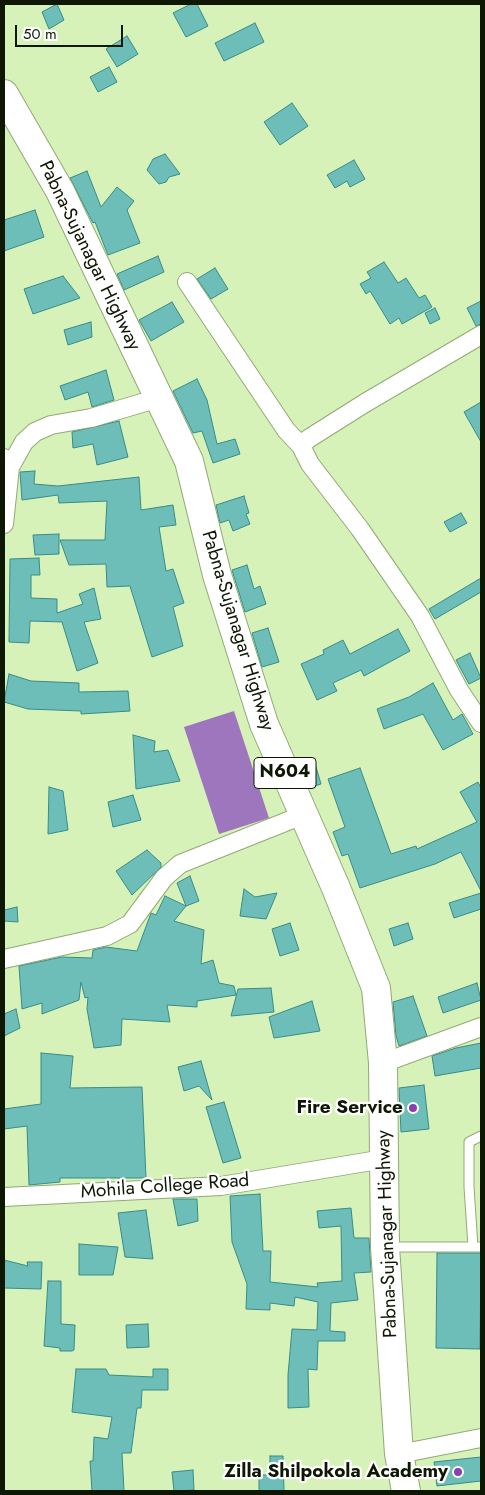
<!DOCTYPE html>
<html>
<head>
<meta charset="utf-8">
<style>
  body { margin:0 }
  #map { position:relative; width:485px; height:1495px; overflow:hidden; background:#d6f2b9; font-family:Jost,sans-serif }
  canvas { display:block }
  .frame { position:absolute; inset:0; border:5px solid #0e1703; pointer-events:none }
  .scale { position:absolute; left:15px; top:25px; width:108px; height:22px; box-sizing:border-box; border:2px solid #0e1703; border-top:0; padding-left:6px; font-size:15px; line-height:18px; white-space:nowrap; color:#0e1703; -webkit-text-stroke:4px #fff; paint-order:stroke }
</style>
</head>
<body>
<div id="map">
<canvas width="485" height="1495"></canvas>
<div class="frame"></div>
<div class="scale">50 m</div>
</div>
<script>
const g = document.querySelector('canvas').getContext('2d');
g.lineJoin = 'round';
function fill(path, color) {
  g.fillStyle = color;
  g.fill(path, 'evenodd');
}
function toPath(rows) {
  const path = new Path2D();
  for (const r of rows) {
    path.moveTo(r[0], r[1]);
    for (let i = 2; i < r.length; i += 2) path.lineTo(r[i], r[i + 1]);
  }
  return path;
}
function trace(path, color, width, dash) {
  g.strokeStyle = color;
  g.lineWidth = width;
  g.lineCap = dash ? 'butt' : 'round';
  g.setLineDash(dash || []);
  g.stroke(path);
}
function write(font, color, halo, rows, align = 'center') {
  g.font = font + ' Jost,sans-serif';
  g.lineWidth = 4.5;
  g.setLineDash([]);
  g.textBaseline = 'middle';
  g.strokeStyle = halo;
  g.fillStyle = color;
  for (const [text, x, y, turn = 0] of rows) {
    g.save();
    g.translate(x, y);
    g.rotate((+turn || 0) * Math.PI / 180);
    g.textAlign = isNaN(turn) ? turn : align;
    if (halo) g.strokeText(text, 0, 0);
    g.fillText(text, 0, 0);
    g.restore();
  }
}
fill(toPath([
  [234,711,269,818,219,834,184,727]
]), '#9e76bd');
const building = toPath([
  [57,4,64,20,49,29,42,12,57,4],
  [191,4,197,4,208,26,186,37,173,13,191,4],
  [255,23,264,42,224,61,215,43,255,23],
  [127,36,138,54,117,67,106,49,127,36],
  [109,67,117,82,98,92,90,77,109,67],
  [292,103,308,126,280,145,264,122,292,103],
  [165,154,180,174,169,177,166,182,159,184,147,170,153,159,165,154],
  [354,160,365,179,350,187,347,181,335,188,327,175,354,160],
  [87,171,101,207,117,187,134,201,127,210,140,243,108,255,95,222,93,223,70,178,87,171],
  [35,210,44,237,4,251,4,220,35,210],
  [158,256,164,272,124,290,117,274,158,256],
  [384,262,398,283,406,278,419,298,425,295,432,307,402,324,399,318,390,324,370,291,366,294,360,284,371,278,367,272,384,262],
  [215,268,228,289,211,299,197,279,215,268],
  [63,276,80,298,33,314,24,289,63,276],
  [481,301,481,324,476,326,467,308,481,301],
  [172,302,184,322,151,341,139,320,172,302],
  [435,308,440,319,430,324,425,313,435,308],
  [91,322,92,337,68,345,64,330,91,322],
  [106,370,114,400,92,407,88,392,65,400,60,386,106,370],
  [197,379,207,400,217,444,235,439,240,454,213,463,202,431,193,433,173,391,197,379],
  [481,402,481,442,464,412,481,402],
  [119,421,128,457,97,465,93,444,73,448,72,432,119,421],
  [35,471,34,484,58,486,139,477,141,510,173,505,176,525,159,527,166,571,173,569,184,603,173,607,183,646,152,657,130,586,107,587,106,564,69,565,60,540,105,540,107,501,59,503,58,495,22,500,20,472,35,471],
  [244,496,249,513,246,514,250,524,233,531,229,520,220,523,216,505,244,496],
  [461,513,467,523,450,532,444,522,461,513],
  [59,534,59,554,35,555,33,535,59,534],
  [39,558,40,575,31,575,31,598,57,599,57,613,83,604,79,594,94,588,101,619,84,622,98,663,77,671,62,622,30,621,29,643,9,642,10,559,39,558],
  [247,565,254,589,260,586,266,604,245,612,232,570,247,565],
  [481,578,481,592,435,619,429,609,481,578],
  [268,628,279,662,262,667,252,633,268,628],
  [398,629,410,651,364,676,361,670,333,683,337,691,317,700,301,664,324,654,323,650,343,640,350,654,398,629],
  [470,653,481,678,469,684,456,660,470,653],
  [9,674,31,681,79,683,79,692,128,691,130,711,81,714,81,711,28,709,4,702,9,674],
  [433,683,453,720,462,714,473,734,443,750,423,714,384,729,377,709,409,697,433,683],
  [133,735,155,741,154,752,168,750,180,781,136,789,133,735],
  [316,767,321,784,309,788,302,771,316,767],
  [360,768,391,854,416,846,417,849,477,822,460,792,478,782,481,788,481,891,461,852,435,864,360,888,348,854,342,856,333,832,345,827,328,779,360,768],
  [49,787,63,791,68,830,48,834,49,787],
  [133,795,141,820,113,827,108,802,133,795],
  [147,850,161,863,161,867,132,895,116,871,147,850],
  [190,876,199,901,186,906,177,883,190,876],
  [244,889,255,897,277,893,266,919,240,916,244,889],
  [481,893,481,909,454,918,449,903,481,893],
  [165,896,186,906,174,921,204,930,201,964,213,960,219,983,234,986,236,995,197,1001,197,1007,167,1005,170,1022,122,1019,121,1045,94,1048,87,1009,88,997,85,998,81,982,79,1000,42,1014,42,1003,22,1009,19,966,62,957,92,958,93,950,106,947,137,951,151,913,156,915,165,896],
  [17,907,18,922,4,921,4,910,17,907],
  [290,923,299,950,280,956,272,929,290,923],
  [408,923,413,939,394,946,389,929,408,923],
  [477,983,481,1000,443,1013,438,997,477,983],
  [271,988,274,1012,231,1016,238,989,271,988],
  [413,996,427,1036,399,1046,396,1036,393,1002,413,996],
  [312,1001,320,1031,274,1038,269,1017,312,1001],
  [16,1009,20,1028,4,1036,4,1014,16,1009],
  [481,1043,481,1068,435,1076,432,1056,456,1048,481,1043],
  [41,1053,73,1056,70,1088,142,1087,146,1178,60,1178,60,1182,29,1185,27,1126,4,1129,4,1109,41,1104,41,1053],
  [201,1061,212,1100,199,1086,184,1091,178,1067,201,1061],
  [424,1085,429,1129,401,1132,399,1088,424,1085],
  [224,1102,241,1158,223,1163,206,1107,224,1102],
  [260,1194,263,1251,271,1251,270,1282,318,1287,317,1283,342,1281,341,1226,319,1228,317,1211,351,1208,354,1238,369,1238,371,1272,354,1273,358,1300,331,1303,330,1331,345,1332,345,1341,318,1341,317,1370,308,1369,309,1407,288,1408,288,1375,292,1329,317,1330,318,1302,295,1297,294,1306,270,1303,270,1310,246,1309,247,1284,232,1242,230,1196,260,1194],
  [173,1199,197,1199,198,1221,178,1226,173,1199],
  [146,1210,153,1259,125,1257,118,1213,146,1210],
  [79,1244,118,1247,113,1275,79,1275,79,1244],
  [437,1253,481,1253,480,1349,436,1348,437,1253],
  [4,1260,28,1266,27,1262,42,1262,41,1289,4,1288,4,1260],
  [48,1281,61,1281,61,1324,75,1325,74,1350,72,1351,60,1351,60,1348,44,1346,48,1281],
  [148,1324,149,1347,127,1348,126,1325,148,1324],
  [76,1369,106,1369,109,1375,153,1377,153,1369,168,1369,168,1390,142,1390,141,1408,137,1408,131,1453,122,1453,124,1491,92,1491,90,1461,93,1461,94,1437,108,1439,112,1417,72,1412,76,1369],
  [270,1456,283,1456,284,1491,259,1491,259,1475,270,1475,270,1456],
  [481,1457,481,1481,437,1486,434,1462,481,1457],
  [193,1470,194,1490,174,1491,172,1472,193,1470]
]);
fill(building, '#6dbeb8');
trace(building, '#388b86', 1);
const service = toPath([
  [388,1247,481,1247],
  [473,1247,469,1187,469,1142,481,1136]
]);
const minor = toPath([
  [187,282,286,430,301,446],
  [481,335,365,403,308,439,301,446,310,464,360,529,420,616,459,690,481,723],
  [10,467,24,442,35,432,51,425,91,418,159,398],
  [4,524,10,467,4,458],
  [4,959,107,936,130,924,164,878,180,864,303,815],
  [383,1063,481,1027],
  [4,1197,221,1186,384,1159],
  [399,1454,481,1438]
]);
const trunk = toPath([
  [4,94,60,191,189,461,217,575,264,724,336,888,376,988,383,1063,385,1247,399,1454,406,1491]
]);
trace(service, '#90aa74', 11);
trace(minor, '#90aa74', 20);
trace(trunk, '#90aa74', 30);
trace(service, '#fff', 9);
trace(minor, '#fff', 18);
trace(trunk, '#fff', 28);
for (const [x, y, r, color] of [
  [413,1108,5,"#8641b4"],
  [458,1472,5,"#8641b4"]
]) {
  const dot = new Path2D();
  dot.arc(x, y, r, 0, 2 * Math.PI);
  g.fillStyle = color;
  g.fill(dot);
  trace(dot, '#fff', 2);
}
for (const [x, y, w] of [
  [285,773,62]
]) {
  const box = new Path2D();
  box.roundRect(x - w / 2, y - 15.5, w, 31, 4);
  g.fillStyle = '#fff';
  g.fill(box);
  trace(box, '#0e1703', 1);
}
write('bold 18px', '#0e1703', null, [
  ["N604",285,773]
]);
write('19px', '#0e1703', '#fff', [
  ["Pabna-Sujanagar Highway",89,256,64],
  ["Pabna-Sujanagar Highway",237,631,73],
  ["Mohila College Road",165,1187,-4],
  ["Pabna-Sujanagar Highway",388,1234,-92]
]);
write('bold 19px', '#0e1703', '#fff', [
  ["Fire Service",403,1108],
  ["Zilla Shilpokola Academy",448,1472]
], 'right');
</script>
</body>
</html>
